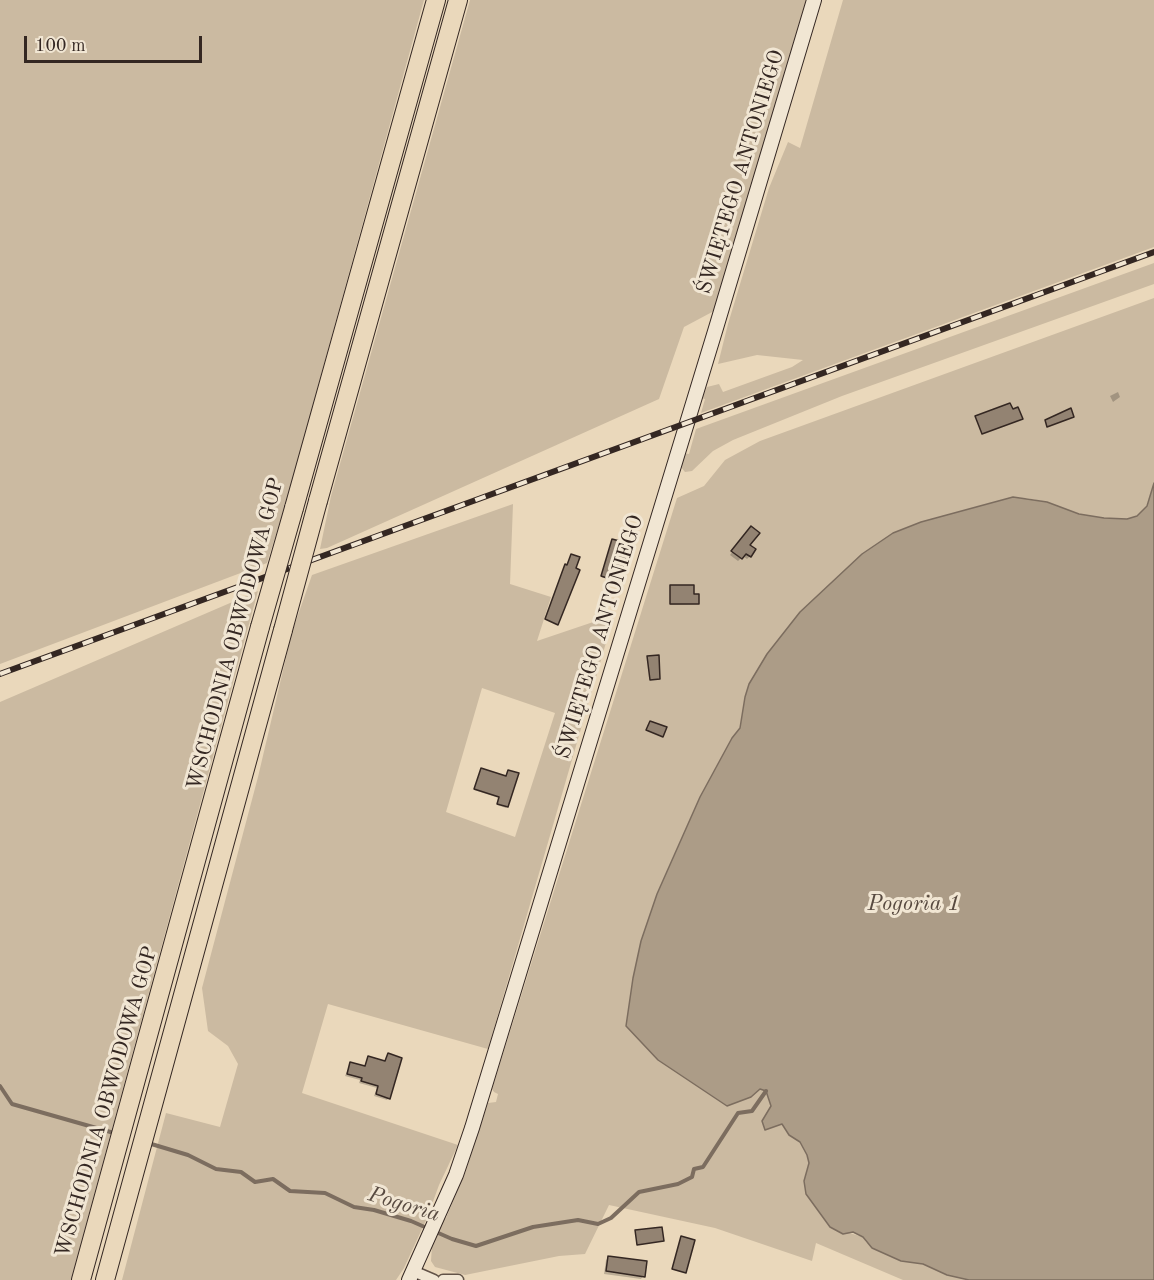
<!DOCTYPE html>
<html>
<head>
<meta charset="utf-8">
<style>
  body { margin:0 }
  #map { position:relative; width:1154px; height:1280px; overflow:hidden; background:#ead8bb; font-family:"Old Standard TT",serif }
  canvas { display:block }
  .scale { position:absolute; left:24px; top:36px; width:178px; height:27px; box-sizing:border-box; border:3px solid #342722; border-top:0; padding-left:8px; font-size:18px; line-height:21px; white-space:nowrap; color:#342722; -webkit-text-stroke:4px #f1e6d3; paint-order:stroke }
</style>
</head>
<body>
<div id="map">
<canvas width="1154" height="1280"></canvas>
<div class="scale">100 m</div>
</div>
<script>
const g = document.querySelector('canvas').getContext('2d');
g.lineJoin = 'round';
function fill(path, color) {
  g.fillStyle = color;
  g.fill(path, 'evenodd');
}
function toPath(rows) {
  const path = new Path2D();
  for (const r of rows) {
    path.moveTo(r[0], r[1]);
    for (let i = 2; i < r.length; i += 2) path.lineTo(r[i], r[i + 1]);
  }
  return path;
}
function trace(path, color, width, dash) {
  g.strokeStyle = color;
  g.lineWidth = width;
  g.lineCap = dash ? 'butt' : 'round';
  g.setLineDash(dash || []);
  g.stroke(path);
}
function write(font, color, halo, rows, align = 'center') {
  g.font = font + ' "Old Standard TT",serif';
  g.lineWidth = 6;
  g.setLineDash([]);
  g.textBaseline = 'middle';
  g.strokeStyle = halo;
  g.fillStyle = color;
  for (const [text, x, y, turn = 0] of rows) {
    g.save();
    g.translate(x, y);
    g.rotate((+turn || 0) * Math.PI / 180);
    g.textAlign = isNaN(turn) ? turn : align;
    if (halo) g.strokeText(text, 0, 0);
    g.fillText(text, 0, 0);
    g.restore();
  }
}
fill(toPath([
  [0,0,424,0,287,499,267,563,0,664],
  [470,0,806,0,714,311,684,327,659,399,327,548,320,549,331,496],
  [843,0,1154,0,1154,247,701,413,705,399,701,398,707,387,719,384,723,392,792,367,803,360,757,355,718,364,728,324,769,188,788,142,800,148],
  [1154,263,1154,284,842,396,733,440,713,451,692,471,685,472,681,467,684,453,689,454,696,429],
  [1154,298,1154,483,1147,505,1137,516,1127,519,1104,518,1079,514,1047,502,1026,498,862,554,800,612,767,654,749,684,745,697,740,728,732,738,700,797,657,894,641,941,644,1044,658,1060,766,1091,771,1106,762,1121,765,1129,782,1124,789,1135,800,1142,807,1155,809,1163,806,1172,806,1194,830,1227,863,1237,866,1242,901,1261,923,1264,947,1275,969,1280,903,1280,816,1243,812,1261,715,1228,609,1205,585,1254,559,1256,465,1275,435,1267,431,1261,432,1245,440,1225,446,1218,465,1173,488,1103,496,1102,498,1094,494,1092,492,1089,677,498,704,486,725,460,760,441],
  [513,504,510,584,551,597,537,641,614,615,488,1049,328,1004,302,1093,458,1145,439,1185,427,1218,404,1268,396,1280,122,1280,166,1113,220,1127,238,1064,228,1046,208,1031,202,988,258,777,292,632,312,575],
  [482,688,555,713,515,837,446,812],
  [258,591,71,1280,0,1280,0,702]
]), '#cbbaa1');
const water = toPath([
  [1154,483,1154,1280,969,1280,947,1275,923,1264,901,1261,872,1248,863,1237,853,1232,843,1234,830,1227,806,1194,804,1181,809,1163,807,1155,800,1142,789,1135,782,1124,765,1130,762,1121,771,1106,766,1091,760,1089,751,1097,727,1106,658,1060,626,1026,633,978,641,941,657,894,700,797,732,738,740,728,745,697,749,684,767,654,800,612,862,554,893,533,921,522,1013,497,1047,502,1079,514,1104,518,1127,519,1137,516,1147,506,1154,483]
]);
fill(water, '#ac9c87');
trace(water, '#7c6d5f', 1.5);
fill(toPath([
  [1118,392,1120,397,1113,402,1110,396],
  [749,531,750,556,747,559,743,556,738,561,730,555],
  [612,540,618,581,617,582,601,577],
  [671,587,692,596,698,604,670,605],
  [481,770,506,778,517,774,506,808,497,805,499,798,474,790],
  [388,1055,389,1098,387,1100,374,1096,377,1088,359,1083,360,1080,345,1076,350,1064,364,1068,369,1057,384,1062],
  [608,1258,643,1276,641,1279,604,1274,606,1260]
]), '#0003');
trace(toPath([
  [0,1086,12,1104,114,1133],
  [148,1143,188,1155,216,1169,241,1172,255,1182,273,1179,290,1191,325,1193,354,1207,374,1210,411,1221,452,1239,476,1246,533,1227,578,1220,598,1224,611,1218,639,1192,678,1184,692,1177,694,1169,703,1167,738,1113,752,1111,766,1091]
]), '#7c6d5f', 4);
const building = toPath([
  [1010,403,1013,409,1018,407,1023,419,982,434,975,416,1010,403],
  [1071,408,1074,417,1047,427,1045,420,1071,408],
  [751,526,760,533,750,545,756,549,751,557,746,554,742,559,731,551,751,526],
  [612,539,631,544,619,582,601,576,612,539],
  [571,554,580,557,576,568,580,570,558,625,545,619,565,564,567,565,571,554],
  [670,585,694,585,694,594,699,594,699,604,670,604,670,585],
  [659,655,660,679,650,680,647,656,659,655],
  [650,721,667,727,663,737,646,730,650,721],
  [481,768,506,776,508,770,519,773,508,807,497,804,499,797,474,789,481,768],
  [388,1053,402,1058,390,1099,376,1094,378,1086,361,1081,362,1078,347,1074,350,1062,365,1066,368,1056,385,1061,388,1053],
  [662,1227,664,1241,637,1245,635,1230,662,1227],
  [681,1236,695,1240,686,1273,672,1269,681,1236],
  [608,1256,647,1261,645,1277,606,1271,608,1256]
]);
fill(building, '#938372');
trace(building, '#342722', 1.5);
const street = toPath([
  [413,1271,434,1280],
  [443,1280,458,1280]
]);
const secondary = toPath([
  [409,1280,456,1175,472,1128,716,328,814,0]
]);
const highway = toPath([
  [318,501,458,0],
  [294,508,436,0],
  [81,1280,260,627],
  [105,1280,283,630]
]);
trace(street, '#625348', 13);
trace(secondary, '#342722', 16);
trace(highway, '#342722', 20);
trace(street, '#f1e6d3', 10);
trace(secondary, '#f1e6d3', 14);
trace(highway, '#ead8bb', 18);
const rail = toPath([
  [0,674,1154,252]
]);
trace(rail, '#342722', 6);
trace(rail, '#f1e6d3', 4, [11]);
const highwayBridge = toPath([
  [260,627,294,508],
  [283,630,318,501]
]);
trace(highwayBridge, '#342722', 20, []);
trace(highwayBridge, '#ead8bb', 18);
write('21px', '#342722', '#f1e6d3', [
  ["ŚWIĘTEGO ANTONIEGO",741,172,-73],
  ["WSCHODNIA OBWODOWA GOP",236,634,-75],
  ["ŚWIĘTEGO ANTONIEGO",600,637,-73],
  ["WSCHODNIA OBWODOWA GOP",107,1102,-74]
]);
write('italic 22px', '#584a40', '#f1e6d3', [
  ["Pogoria 1",914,904],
  ["Pogoria",404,1205,17]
]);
</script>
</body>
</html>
